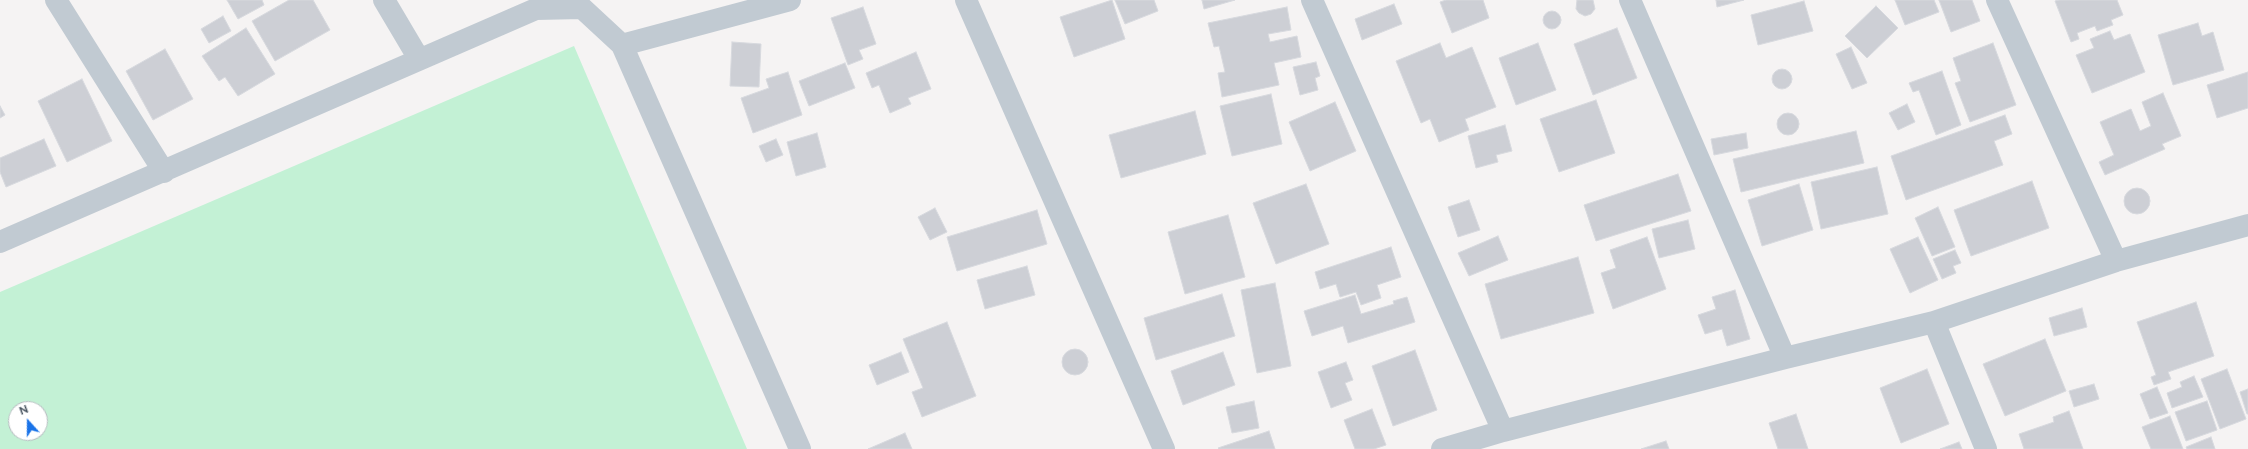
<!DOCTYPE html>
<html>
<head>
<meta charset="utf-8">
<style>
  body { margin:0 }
  #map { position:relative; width:2248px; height:449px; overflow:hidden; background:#f5f3f3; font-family:Raleway,sans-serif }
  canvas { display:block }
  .north { position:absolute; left:8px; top:401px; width:40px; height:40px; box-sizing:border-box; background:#fff; border:1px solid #b7bbc0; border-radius:50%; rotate:339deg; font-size:11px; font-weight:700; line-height:16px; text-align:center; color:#4a5661 }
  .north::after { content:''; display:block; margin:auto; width:14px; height:18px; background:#1a73e8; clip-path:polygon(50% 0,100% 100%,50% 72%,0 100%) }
</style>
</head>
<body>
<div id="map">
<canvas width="2248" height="449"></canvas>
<div class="north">N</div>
</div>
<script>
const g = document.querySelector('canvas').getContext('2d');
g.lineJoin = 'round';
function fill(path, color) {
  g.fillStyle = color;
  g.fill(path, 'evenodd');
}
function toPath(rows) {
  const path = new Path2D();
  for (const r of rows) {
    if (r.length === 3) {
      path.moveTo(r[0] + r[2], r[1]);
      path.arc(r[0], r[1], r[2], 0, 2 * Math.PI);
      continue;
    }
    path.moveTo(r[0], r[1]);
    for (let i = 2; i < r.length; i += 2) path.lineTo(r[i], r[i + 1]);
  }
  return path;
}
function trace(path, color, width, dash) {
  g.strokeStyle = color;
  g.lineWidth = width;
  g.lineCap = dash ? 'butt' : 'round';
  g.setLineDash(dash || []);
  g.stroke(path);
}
fill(toPath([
  [574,46,747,449,0,449,0,292],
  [16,409,40,409,40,433,16,433]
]), '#c3f1d5');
const building = toPath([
  [227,0,262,0,264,5,238,19,227,0],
  [289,0,313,0,330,30,275,61,252,21,289,0],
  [1112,0,1125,39,1074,57,1060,17,1112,0],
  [1115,0,1154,0,1158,11,1125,24,1115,0],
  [1202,0,1235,0,1204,9,1202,0],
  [1446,0,1483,0,1489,18,1452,33,1440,2,1446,0],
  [1577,0,1593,0,1595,9,1591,14,1585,16,1579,13,1576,9,1577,0],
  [1716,0,1744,0,1717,7,1716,0],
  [1895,0,1934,0,1939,12,1905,25,1895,0],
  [1939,0,1972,0,1980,21,1951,32,1939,0],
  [2059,0,2117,0,2123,15,2111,20,2113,25,2097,31,2095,26,2077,33,2079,39,2071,42,2055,1,2059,0],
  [1804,1,1813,31,1758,45,1751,15,1804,1],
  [1394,4,1402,24,1362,40,1355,19,1394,4],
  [1876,6,1898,28,1867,58,1845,36,1876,6],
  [863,7,876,44,859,50,863,59,848,65,831,18,863,7],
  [1287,7,1291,30,1268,34,1270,42,1297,36,1301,57,1274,63,1279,85,1222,97,1218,73,1225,72,1219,46,1214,47,1208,23,1287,7],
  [1552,20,9],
  [223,16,231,31,209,43,201,29,223,16],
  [2198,23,2202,36,2213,32,2224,70,2173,85,2158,35,2198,23],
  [246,28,275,74,238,96,225,77,219,81,202,56,246,28],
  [1617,28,1637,78,1593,95,1574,44,1617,28],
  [2110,31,2114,40,2130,34,2145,72,2092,93,2076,55,2094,48,2090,39,2110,31],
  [732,42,761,44,759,87,730,86,732,42],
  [1440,43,1446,58,1472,47,1496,107,1465,119,1469,130,1439,142,1430,119,1421,123,1396,61,1440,43],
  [1538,43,1556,90,1516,105,1499,58,1538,43],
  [1993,43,2016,105,1970,122,1955,83,1961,81,1953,58,1993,43],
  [1851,47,1867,83,1852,89,1836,54,1851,47],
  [165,49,193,99,153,120,126,71,165,49],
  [916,52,931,89,908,98,911,104,890,113,879,85,872,88,866,73,916,52],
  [1316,62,1320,76,1315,78,1318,90,1300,95,1293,67,1316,62],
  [845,63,855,88,809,106,799,81,845,63],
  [1782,79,10],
  [1942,71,1961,125,1936,135,1919,90,1913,92,1909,83,1942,71],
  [788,72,802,115,753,133,741,98,769,88,766,79,788,72],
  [2248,72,2248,108,2217,118,2207,85,2248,72],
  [82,79,112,141,67,162,38,101,82,79],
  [2163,93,2181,136,2162,144,2165,149,2105,175,2099,162,2114,155,2100,122,2131,109,2140,131,2151,126,2142,102,2163,93],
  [1271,94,1282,144,1232,156,1220,106,1271,94],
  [1596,100,1615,153,1559,172,1540,119,1596,100],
  [1335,102,1356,151,1310,171,1289,122,1335,102],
  [1907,104,1915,122,1898,130,1889,113,1907,104],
  [0,106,5,115,0,118,0,106],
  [1195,111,1206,154,1121,178,1109,135,1195,111],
  [1788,124,11],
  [2005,115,2012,134,1994,141,2003,165,1906,200,1891,156,2005,115],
  [1505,125,1512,151,1496,155,1498,162,1476,168,1468,136,1505,125],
  [1856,131,1864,163,1741,192,1733,159,1856,131],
  [817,133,826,167,796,176,787,142,817,133],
  [1746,133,1748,148,1714,155,1711,139,1746,133],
  [44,139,56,166,6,187,0,172,0,158,44,139],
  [776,139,783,155,766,162,759,146,776,139],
  [1877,167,1888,214,1821,229,1811,182,1877,167],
  [1678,174,1691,211,1596,241,1584,205,1678,174],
  [2032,181,2049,228,1971,256,1954,210,2032,181],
  [1306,184,1329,244,1276,264,1253,203,1306,184],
  [1799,184,1813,230,1762,246,1748,200,1799,184],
  [2137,201,13],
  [1469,200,1480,230,1458,237,1448,207,1469,200],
  [1938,207,1955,247,1932,256,1915,218,1938,207],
  [935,208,947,232,930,240,918,217,935,208],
  [1037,210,1047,244,957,271,947,237,1037,210],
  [1228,215,1245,277,1185,294,1168,232,1228,215],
  [1688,220,1695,249,1659,258,1652,229,1688,220],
  [1498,236,1508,260,1469,276,1458,253,1498,236],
  [1647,237,1666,289,1613,309,1601,273,1616,268,1610,250,1647,237],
  [1918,237,1938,280,1910,293,1890,249,1918,237],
  [1391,247,1401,277,1377,285,1381,298,1361,305,1356,292,1340,297,1336,284,1320,289,1315,272,1391,247],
  [1955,250,1961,263,1953,266,1956,273,1942,279,1933,259,1955,250],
  [1578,257,1594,313,1501,339,1485,284,1578,257],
  [1027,266,1035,295,985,309,977,280,1027,266],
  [1275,283,1291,366,1257,373,1241,290,1275,283],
  [1735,290,1750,339,1727,346,1722,329,1705,334,1698,315,1716,309,1712,297,1735,290],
  [1222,294,1235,336,1156,360,1144,318,1222,294],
  [1355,295,1361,314,1394,304,1393,301,1407,297,1415,322,1348,343,1343,326,1312,336,1304,311,1355,295],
  [2196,302,2214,356,2168,372,2171,379,2154,385,2151,377,2156,375,2137,322,2196,302],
  [2082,308,2087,327,2054,336,2049,318,2082,308],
  [947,322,976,396,922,417,912,392,923,388,903,339,947,322],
  [2045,339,2066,391,2005,416,1983,364,2045,339],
  [1075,362,13],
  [1415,350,1437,410,1393,426,1372,366,1415,350],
  [901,352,909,372,877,385,869,365,901,352],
  [1223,352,1235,385,1183,405,1171,371,1223,352],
  [1346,362,1353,380,1345,383,1352,400,1331,408,1318,372,1346,362],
  [1927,369,1949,424,1901,443,1880,388,1927,369],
  [2227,369,2246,419,2220,429,2201,379,2227,369],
  [2194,376,2203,397,2172,408,2167,393,2182,387,2180,382,2194,376],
  [2094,384,2099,399,2074,407,2069,391,2094,384],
  [2157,387,2168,413,2150,419,2140,394,2157,387],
  [2248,389,2248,414,2247,414,2240,392,2248,389],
  [1254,401,1259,428,1232,433,1226,407,1254,401],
  [2207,401,2217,430,2186,441,2175,412,2207,401],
  [1372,409,1386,445,1374,449,1355,449,1344,420,1372,409],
  [2069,411,2083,449,2024,449,2019,434,2054,422,2053,417,2069,411],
  [1796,414,1808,449,1778,449,1769,423,1796,414],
  [2170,416,2183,449,2151,449,2142,427,2170,416],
  [1269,431,1275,449,1219,449,1218,448,1269,431],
  [905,433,912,449,868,449,905,433],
  [2211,437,2215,449,2187,449,2186,447,2211,437],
  [1666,441,1669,449,1641,449,1666,441],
  [1959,442,1962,449,1940,449,1959,442]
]);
fill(building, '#cdcfd5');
trace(building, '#d7d9de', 1);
trace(toPath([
  [56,0,164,172],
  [384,0,419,59],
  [966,0,1164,449],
  [1312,0,1503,431],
  [1630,0,1785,358],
  [1997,0,2116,261],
  [622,45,790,0],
  [0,242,536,9,582,8,622,45,800,449],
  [1934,322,1986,449],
  [1442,449,1503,431,1785,358,1934,322,2116,261,2248,225]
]), '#c1cad2', 22);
</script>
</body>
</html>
